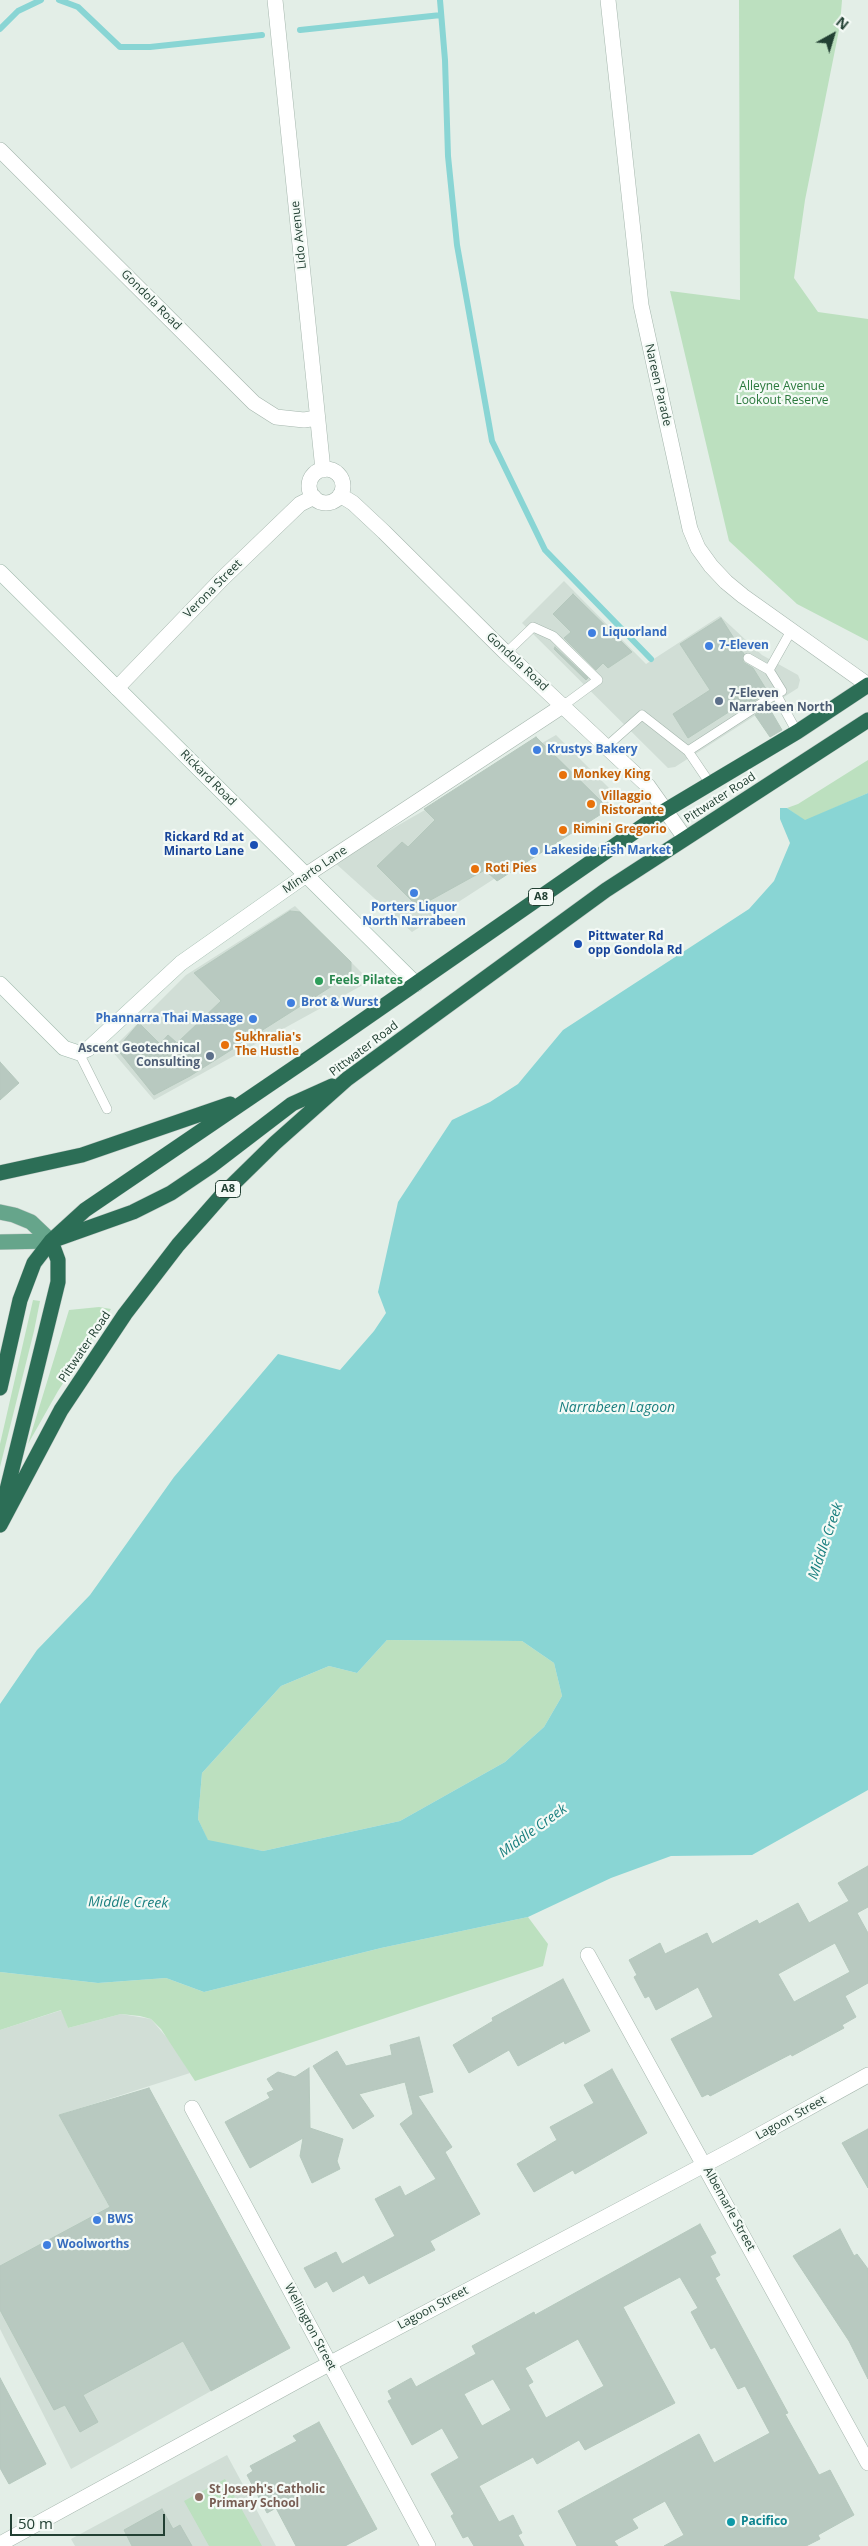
<!DOCTYPE html>
<html>
<head>
<meta charset="utf-8">
<style>
  body { margin:0 }
  #map { position:relative; width:868px; height:2546px; overflow:hidden; background:#e3eee7; font-family:"Open Sans",sans-serif }
  canvas { display:block }
  .north { position:absolute; left:808px; top:10px; width:50px; height:50px; -webkit-text-stroke:4px #f4faf6; paint-order:stroke; rotate:39deg; font-size:14px; font-weight:700; line-height:20px; text-align:center; color:#224033 }
  .north::after { content:''; display:block; margin:auto; width:18px; height:22px; background:#224033; clip-path:polygon(50% 0,100% 100%,50% 72%,0 100%) }
  .scale { position:absolute; left:10px; top:2514px; width:155px; height:22px; box-sizing:border-box; border:2px solid #224033; border-top:0; padding-left:6px; font-size:15px; line-height:18px; white-space:nowrap; color:#224033; -webkit-text-stroke:4px #f4faf6; paint-order:stroke }
</style>
</head>
<body>
<div id="map">
<canvas width="868" height="2546"></canvas>
<div class="north">N</div>
<div class="scale">50 m</div>
</div>
<script>
const g = document.querySelector('canvas').getContext('2d');
g.lineJoin = 'round';
function fill(path, color) {
  g.fillStyle = color;
  g.fill(path, 'evenodd');
}
function toPath(rows) {
  const path = new Path2D();
  for (const r of rows) {
    if (r.length === 3) {
      path.moveTo(r[0] + r[2], r[1]);
      path.arc(r[0], r[1], r[2], 0, 2 * Math.PI);
      continue;
    }
    path.moveTo(r[0], r[1]);
    for (let i = 2; i < r.length; i += 2) path.lineTo(r[i], r[i + 1]);
  }
  return path;
}
function trace(path, color, width, dash) {
  g.strokeStyle = color;
  g.lineWidth = width;
  g.lineCap = dash ? 'butt' : 'round';
  g.setLineDash(dash || []);
  g.stroke(path);
}
function write(font, color, halo, rows, align = 'center') {
  g.font = font + ' "Open Sans",sans-serif';
  g.lineWidth = 4.5;
  g.setLineDash([]);
  g.textBaseline = 'middle';
  g.strokeStyle = halo;
  g.fillStyle = color;
  for (const [text, x, y, turn = 0] of rows) {
    g.save();
    g.translate(x, y);
    g.rotate((+turn || 0) * Math.PI / 180);
    g.textAlign = isNaN(turn) ? turn : align;
    if (halo) g.strokeText(text, 0, 0);
    g.fillText(text, 0, 0);
    g.restore();
  }
}
fill(toPath([
  [564,581,646,664,720,616,762,655,798,675,800,680,798,688,675,767,668,768,522,623],
  [556,735,619,798,412,932,334,862],
  [295,906,370,981,154,1100,111,1050,186,975],
  [62,2010,68,2028,121,2014,151,2019,173,2045,190,2073,59,2115,211,2391,71,2469,0,2329,0,2030],
  [227,2455,276,2546,75,2546,71,2539]
]), '#d1ded6');
fill(toPath([
  [739,0,842,0,840,25,805,200,794,278,818,312,868,319,868,641,797,604,729,541,670,291,740,300],
  [868,760,868,793,805,821,787,808,798,804],
  [33,1300,40,1301,34,1331,0,1467,0,1444],
  [99,1307,111,1309,58,1391,28,1444,69,1310],
  [387,1640,522,1641,554,1663,562,1696,544,1727,505,1762,400,1821,263,1851,208,1841,198,1819,202,1773,281,1686,329,1666,357,1673],
  [528,1917,548,1944,543,1966,195,2081,161,2029,151,2019,140,2016,121,2014,68,2028,61,2010,0,2030,0,1972,98,1983,166,1978,204,1992,381,1948],
  [225,2479,262,2546,209,2546,184,2501]
]), '#bce0bf');
fill(toPath([
  [868,793,868,1790,752,1855,671,1856,611,1878,528,1917,381,1948,204,1992,166,1978,98,1983,0,1972,0,1704,37,1650,90,1595,174,1477,278,1354,340,1370,374,1331,386,1313,378,1292,398,1202,452,1120,490,1102,518,1084,563,1030,749,909,774,881,790,843,780,819,780,808,787,808,805,820],
  [387,1640,522,1641,554,1663,562,1696,544,1727,505,1762,400,1821,263,1851,208,1840,198,1819,202,1773,281,1686,329,1666,357,1673]
]), '#89d5d4');
trace(toPath([
  [59,0,78,7,120,47,150,47,262,35],
  [440,0,445,60,448,156,457,245,492,441,545,550,651,659],
  [0,29,18,11,41,0],
  [300,30,441,15]
]), '#89d5d4', 6);
const building = toPath([
  [573,594,632,652,608,668,603,663,596,670,564,638,571,632,553,614,573,594],
  [721,618,744,654,743,662,753,668,766,689,760,692,762,696,749,704,746,701,688,738,673,714,710,690,680,644,721,618],
  [555,647,588,678,586,680,554,649,555,647],
  [768,706,782,730,770,737,755,715,768,706],
  [536,737,609,809,497,881,485,870,418,907,377,866,402,842,408,847,435,820,424,809,536,737],
  [290,911,300,912,351,962,351,974,190,1076,154,1095,117,1049,139,1023,160,1044,168,1035,177,1043,221,1001,194,973,290,911],
  [0,1062,19,1083,0,1100,0,1062],
  [868,1866,868,1907,857,1913,868,1933,868,1983,845,1996,856,2017,842,2025,844,2028,792,2056,791,2054,710,2096,708,2094,702,2097,671,2039,713,2017,698,1987,656,2010,649,1996,645,1998,634,1977,637,1975,629,1960,660,1943,665,1954,707,1933,712,1944,757,1920,759,1924,798,1903,809,1923,849,1901,838,1883,868,1866],
  [835,1943,850,1972,794,2002,778,1974,835,1943],
  [563,1979,590,2031,565,2044,564,2041,518,2066,509,2050,469,2073,453,2045,493,2021,492,2018,563,1979],
  [419,2037,433,2092,418,2096,452,2147,445,2152,480,2214,430,2241,435,2250,369,2284,364,2275,333,2292,327,2281,315,2288,304,2268,336,2252,342,2264,395,2236,375,2199,400,2186,405,2196,436,2179,400,2124,413,2114,405,2082,359,2094,374,2116,353,2129,313,2066,337,2051,346,2066,392,2055,390,2045,419,2037],
  [309,2068,310,2128,343,2139,337,2161,340,2169,312,2183,300,2156,303,2138,250,2168,225,2122,270,2098,267,2093,274,2090,267,2079,278,2072,295,2077,309,2068],
  [612,2069,647,2133,575,2174,573,2170,534,2192,517,2164,557,2140,550,2127,594,2103,584,2085,612,2069],
  [149,2088,290,2348,211,2391,183,2341,83,2395,98,2422,80,2432,65,2405,54,2410,0,2310,0,2266,110,2207,59,2115,149,2088],
  [868,2129,868,2188,842,2143,868,2129],
  [700,2224,716,2253,710,2256,720,2275,715,2278,788,2413,785,2414,819,2475,830,2470,854,2515,818,2535,820,2539,806,2546,664,2546,684,2535,665,2501,632,2519,638,2528,614,2541,618,2546,577,2546,558,2511,699,2434,714,2463,770,2433,745,2386,738,2389,715,2347,711,2349,691,2312,698,2308,680,2277,623,2307,675,2403,585,2450,579,2440,537,2464,533,2457,479,2486,499,2522,513,2515,522,2533,518,2535,524,2546,474,2546,468,2536,463,2538,451,2516,454,2514,431,2474,459,2458,442,2428,412,2445,388,2401,392,2399,388,2391,411,2378,416,2387,476,2354,472,2346,534,2312,535,2315,700,2224],
  [578,2339,604,2386,546,2418,528,2385,533,2382,525,2368,578,2339],
  [493,2379,511,2410,482,2426,464,2394,493,2379],
  [840,2229,854,2256,857,2254,868,2269,868,2379,849,2341,793,2256,840,2229],
  [0,2378,46,2464,9,2484,0,2468,0,2378],
  [319,2422,377,2529,345,2546,296,2546,276,2508,267,2513,247,2475,253,2471,250,2466,297,2441,293,2436,319,2422],
  [162,2509,173,2529,180,2525,192,2546,132,2546,124,2530,162,2509]
]);
fill(building, '#b8c9c0');
trace(building, '#b5c8bd', 1);
const lane = toPath([
  [506,653,533,627,553,636,598,680,564,705],
  [748,658,769,670,791,631],
  [769,670,782,691,776,694],
  [607,746,642,715,688,751,709,782],
  [688,751,776,694,797,732],
  [79,1053,107,1109]
]);
const street = toPath([
  [275,0,323,470],
  [608,0,641,305,690,529,698,548,711,566,726,582,743,596,868,685],
  [0,150,254,403,276,417,304,420,317,418],
  [326,486,17],
  [340,495,353,503,384,532,506,653,648,786,685,838],
  [117,688,222,579,300,504,314,497],
  [306,875,564,705],
  [588,1955,868,2463],
  [192,2108,428,2546],
  [0,2544,310,2374,736,2148,868,2075]
]);
const secondary = toPath([
  [0,572,416,984],
  [0,984,64,1048,79,1053,88,1049,181,963,306,875]
]);
const primary = toPath([
  [0,1212,14,1215,31,1222,51,1241],
  [0,1242,51,1241]
]);
const highway = toPath([
  [0,1173,82,1155,230,1104],
  [57,1239,133,1212,171,1193,211,1166,292,1104,332,1086],
  [0,1388,20,1300,34,1263,51,1241,85,1210,310,1057,666,810,797,732,868,685],
  [1,1514,58,1282,58,1260,51,1241],
  [0,1525,61,1410,125,1314,178,1245,222,1195,275,1143,347,1079,606,890,868,720]
]);
trace(lane, '#a5b6ad', 10);
trace(street, '#a5b6ad', 16);
trace(secondary, '#a1baad', 16);
trace(primary, '#c1cac6', 16);
trace(highway, '#c1cac6', 16);
trace(lane, '#fff', 9);
trace(street, '#fff', 15);
trace(secondary, '#fff', 15);
trace(primary, '#66a58b', 15);
trace(highway, '#2c6e56', 15);
for (const [x, y, r, color] of [
  [592,633,5,"#3f7fe0"],
  [709,646,5,"#3f7fe0"],
  [719,701,5,"#5c6f8a"],
  [537,750,5,"#3f7fe0"],
  [563,775,5,"#e8710a"],
  [591,804,5,"#e8710a"],
  [563,830,5,"#e8710a"],
  [254,845,5,"#1a4fb4"],
  [534,851,5,"#3f7fe0"],
  [475,869,5,"#e8710a"],
  [414,893,5,"#3f7fe0"],
  [578,944,5,"#1a4fb4"],
  [319,981,5,"#2e9e5b"],
  [291,1003,5,"#3f7fe0"],
  [253,1019,5,"#3f7fe0"],
  [225,1045,5,"#e8710a"],
  [210,1056,5,"#5c6f8a"],
  [97,2220,5,"#3f7fe0"],
  [47,2245,5,"#3f7fe0"],
  [199,2497,5,"#8d6e63"],
  [731,2522,5,"#0f9aa8"]
]) {
  const dot = new Path2D();
  dot.arc(x, y, r, 0, 2 * Math.PI);
  g.fillStyle = color;
  g.fill(dot);
  trace(dot, '#f4faf6', 2);
}
for (const [x, y, w] of [
  [541,897,25],
  [228,1189,25]
]) {
  const box = new Path2D();
  box.roundRect(x - w / 2, y - 8.5, w, 17, 4);
  g.fillStyle = '#f4faf6';
  g.fill(box);
  trace(box, '#224033', 1);
}
write('bold 11px', '#224033', null, [
  ["A8",541,897],
  ["A8",228,1189]
]);
write('12px', '#224033', '#f4faf6', [
  ["Lido Avenue",299,235,-96],
  ["Gondola Road",151,300,45],
  ["Nareen Parade",658,385,77],
  ["Verona Street",213,589,-45],
  ["Gondola Road",517,662,43],
  ["Rickard Road",208,778,45],
  ["Pittwater Road",720,798,-33],
  ["Minarto Lane",315,870,-34],
  ["Pittwater Road",364,1049,-37],
  ["Pittwater Road",85,1347,-56],
  ["Lagoon Street",791,2118,-29],
  ["Albemarle Street",729,2209,61],
  ["Lagoon Street",433,2308,-28],
  ["Wellington Street",310,2327,62]
]);
write('12px', '#2a793c', '#f4faf6', [
  ["Alleyne Avenue",782,387],
  ["Lookout Reserve",782,401]
]);
write('bold 12px', '#366cbe', '#f4faf6', [
  ["Liquorland",602,633],
  ["7-Eleven",719,646],
  ["Krustys Bakery",547,750],
  ["Lakeside Fish Market",544,851],
  ["Porters Liquor",414,908,"center"],
  ["North Narrabeen",414,922,"center"],
  ["Brot & Wurst",301,1003],
  ["Phannarra Thai Massage",243,1019,"right"],
  ["BWS",107,2220],
  ["Woolworths",57,2245]
], 'left');
write('bold 12px', '#4e5e75', '#f4faf6', [
  ["7-Eleven",729,694],
  ["Narrabeen North",729,708],
  ["Ascent Geotechnical",200,1049,"right"],
  ["Consulting",200,1063,"right"]
], 'left');
write('bold 12px', '#c56008', '#f4faf6', [
  ["Monkey King",573,775],
  ["Villaggio",601,797],
  ["Ristorante",601,811],
  ["Rimini Gregorio",573,830],
  ["Roti Pies",485,869],
  ["Sukhralia's",235,1038],
  ["The Hustle",235,1052]
], 'left');
write('bold 12px', '#164399', '#f4faf6', [
  ["Rickard Rd at",244,838],
  ["Minarto Lane",244,852],
  ["Pittwater Rd",588,937,"left"],
  ["opp Gondola Rd",588,951,"left"]
], 'right');
write('bold 12px', '#27864d', '#f4faf6', [
  ["Feels Pilates",329,981]
], 'left');
write('bold 12px', '#785e54', '#f4faf6', [
  ["St Joseph's Catholic",209,2490],
  ["Primary School",209,2504]
], 'left');
write('bold 12px', '#0d838f', '#f4faf6', [
  ["Pacifico",741,2522]
], 'left');
write('italic 14px', '#197f7f', '#f4faf6', [
  ["Narrabeen Lagoon",617,1408],
  ["Middle Creek",826,1541,-71],
  ["Middle Creek",533,1831,-36],
  ["Middle Creek",128,1903,1]
]);
</script>
</body>
</html>
